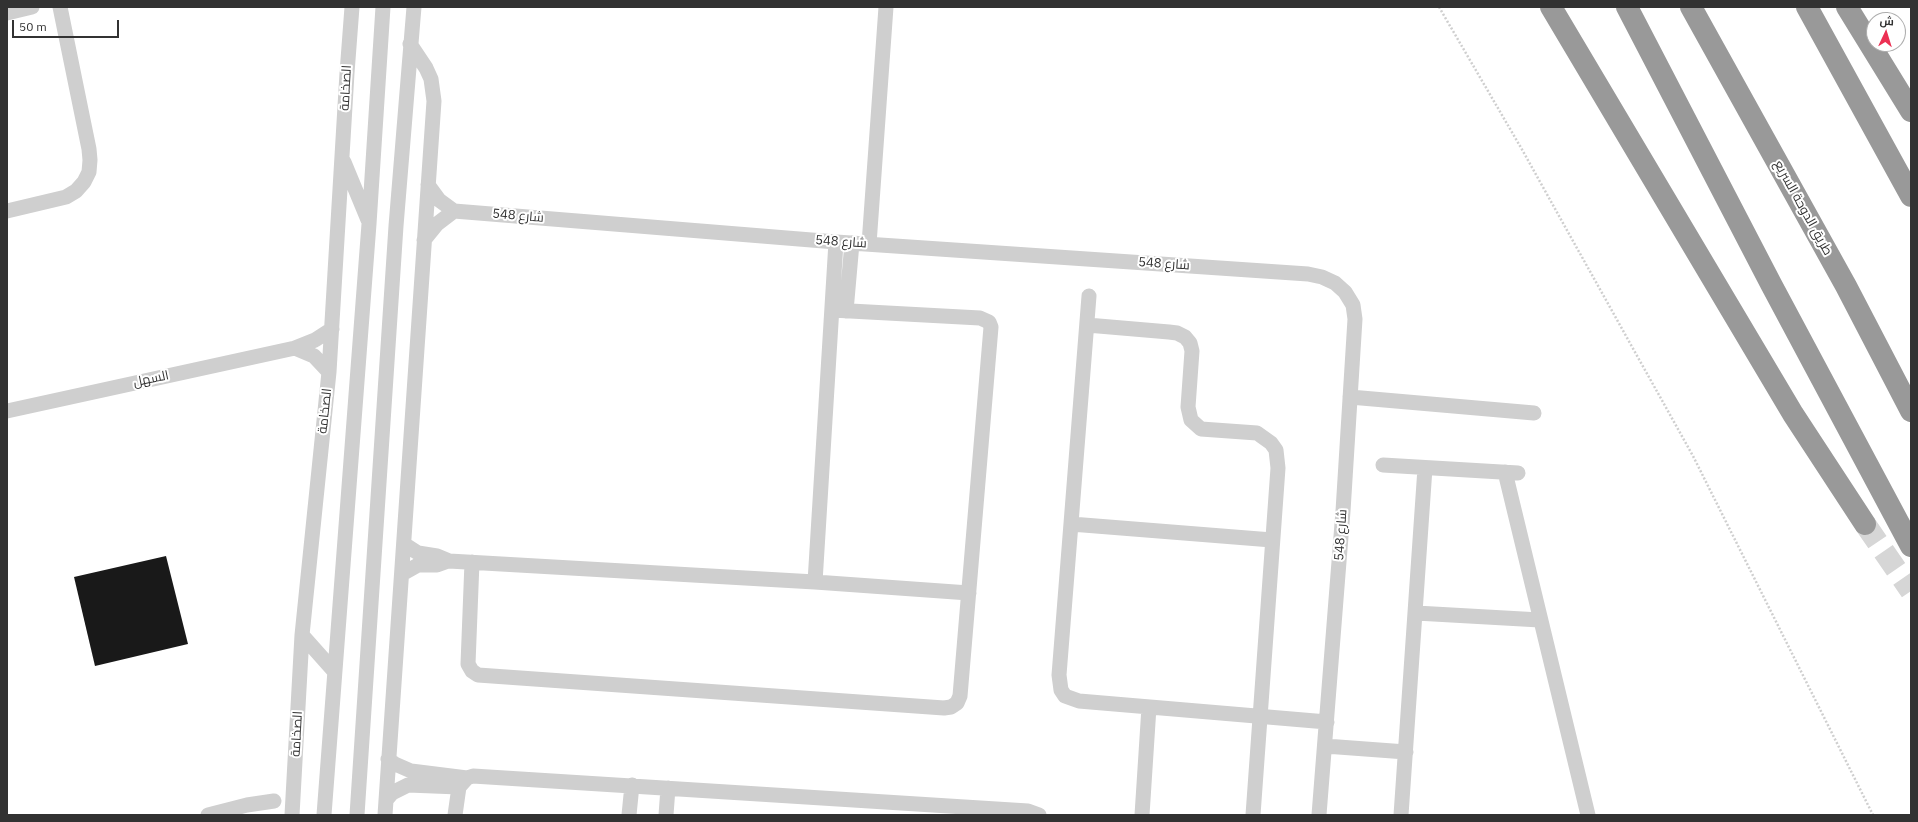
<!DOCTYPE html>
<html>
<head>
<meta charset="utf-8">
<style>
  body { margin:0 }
  #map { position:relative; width:1918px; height:822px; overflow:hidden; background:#fff; font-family:"IBM Plex Sans",Cairo,sans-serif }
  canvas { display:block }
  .frame { position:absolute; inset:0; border:8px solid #323232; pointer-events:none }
  .north { position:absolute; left:1866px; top:12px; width:40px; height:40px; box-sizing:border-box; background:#fff; border:1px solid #adadad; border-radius:50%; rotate:4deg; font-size:11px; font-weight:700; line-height:16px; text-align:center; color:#323232 }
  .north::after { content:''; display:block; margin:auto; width:14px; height:18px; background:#ec3053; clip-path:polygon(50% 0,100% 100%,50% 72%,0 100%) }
  .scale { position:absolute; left:12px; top:20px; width:107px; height:18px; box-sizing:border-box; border:2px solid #323232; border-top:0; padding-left:5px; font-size:12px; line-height:14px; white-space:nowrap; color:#323232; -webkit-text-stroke:3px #fff; paint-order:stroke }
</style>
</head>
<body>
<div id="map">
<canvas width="1918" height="822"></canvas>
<div class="frame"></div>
<div class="north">ش</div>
<div class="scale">50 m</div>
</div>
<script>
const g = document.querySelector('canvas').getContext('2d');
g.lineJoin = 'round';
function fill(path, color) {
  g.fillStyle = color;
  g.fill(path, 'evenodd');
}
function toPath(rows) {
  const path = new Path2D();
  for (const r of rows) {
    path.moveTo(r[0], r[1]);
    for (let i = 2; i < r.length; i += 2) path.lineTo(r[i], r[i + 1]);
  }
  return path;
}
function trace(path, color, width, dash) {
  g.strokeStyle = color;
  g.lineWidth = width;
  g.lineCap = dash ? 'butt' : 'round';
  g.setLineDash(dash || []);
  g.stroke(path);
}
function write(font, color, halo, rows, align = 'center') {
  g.font = font + ' "IBM Plex Sans",Cairo,sans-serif';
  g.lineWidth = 4;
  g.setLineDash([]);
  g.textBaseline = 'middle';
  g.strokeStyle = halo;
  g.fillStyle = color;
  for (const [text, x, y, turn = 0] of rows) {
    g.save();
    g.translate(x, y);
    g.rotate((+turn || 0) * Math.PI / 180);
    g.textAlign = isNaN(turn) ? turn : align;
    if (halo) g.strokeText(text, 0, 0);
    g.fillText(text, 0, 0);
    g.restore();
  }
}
fill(toPath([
  [166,556,188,644,95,666,74,577]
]), '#191919');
trace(toPath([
  [1865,524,1911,591]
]), '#d6d6d6', 22, [22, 11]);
trace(toPath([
  [1439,7,1520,146,1693,456,1873,815]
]), '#cfcfcf', 2.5, [2, 2]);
trace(toPath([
  [7,13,32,7],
  [344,162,368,220],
  [428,185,439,200,454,211,836,242,1308,274,1322,277,1335,283,1345,292,1353,305,1355,319,1343,511,1319,815],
  [7,211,66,197,76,191,84,182,89,172,90,160,89,149,60,7],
  [424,240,437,224,454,211],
  [869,244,886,7],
  [1089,296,1059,675,1061,690,1065,696,1079,701,1327,722],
  [846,311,852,243],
  [1087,325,1169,332,1177,333,1185,337,1190,343,1192,351,1188,407,1191,420,1201,429,1257,433,1271,443,1276,450,1278,468,1253,815],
  [295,348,314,356,329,372],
  [1350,397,1534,413],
  [7,411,295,348,315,340,332,329],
  [1383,465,1518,473],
  [1505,472,1588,815],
  [1071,524,1272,540],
  [404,544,418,553,437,556,449,561,815,582,969,593],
  [472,562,468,664,472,671,478,675,944,708,951,707,957,703,960,696,991,327,989,322,980,318,832,310],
  [402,574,418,565,437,565,448,561],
  [815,582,836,242],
  [1416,613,1540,620],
  [302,635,334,671],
  [1325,746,1406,752],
  [388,759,395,764,411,771,467,778],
  [386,800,392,793,408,785,459,787],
  [208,815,247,805,274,801],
  [292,815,302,635,329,372,347,73,352,7],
  [324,815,369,224,383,7],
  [357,815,396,226,414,7],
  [385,815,434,101,431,79,426,68,410,44],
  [455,815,459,787,467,778,473,776,1028,811,1039,815],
  [629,815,632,785],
  [666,815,668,788],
  [1142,815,1149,707],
  [1401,815,1425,468]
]), '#cfcfcf', 15);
trace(toPath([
  [1551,7,1793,414,1865,524],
  [1627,7,1771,284,1911,546],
  [1691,7,1846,286,1911,411],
  [1807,7,1911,196],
  [1847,7,1911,111]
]), '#999', 22);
write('13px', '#323232', '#fff', [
  ["الصخامة",346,88,-87],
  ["طريق الدوحة السريع",1803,208,61],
  ["شارع 548",518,216,5],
  ["شارع 548",841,242,4],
  ["شارع 548",1164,264,4],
  ["السهل",151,379,-12],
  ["الصخامة",325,411,-84],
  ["شارع 548",1341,535,-86],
  ["الصخامة",297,734,-87]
]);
</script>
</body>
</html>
